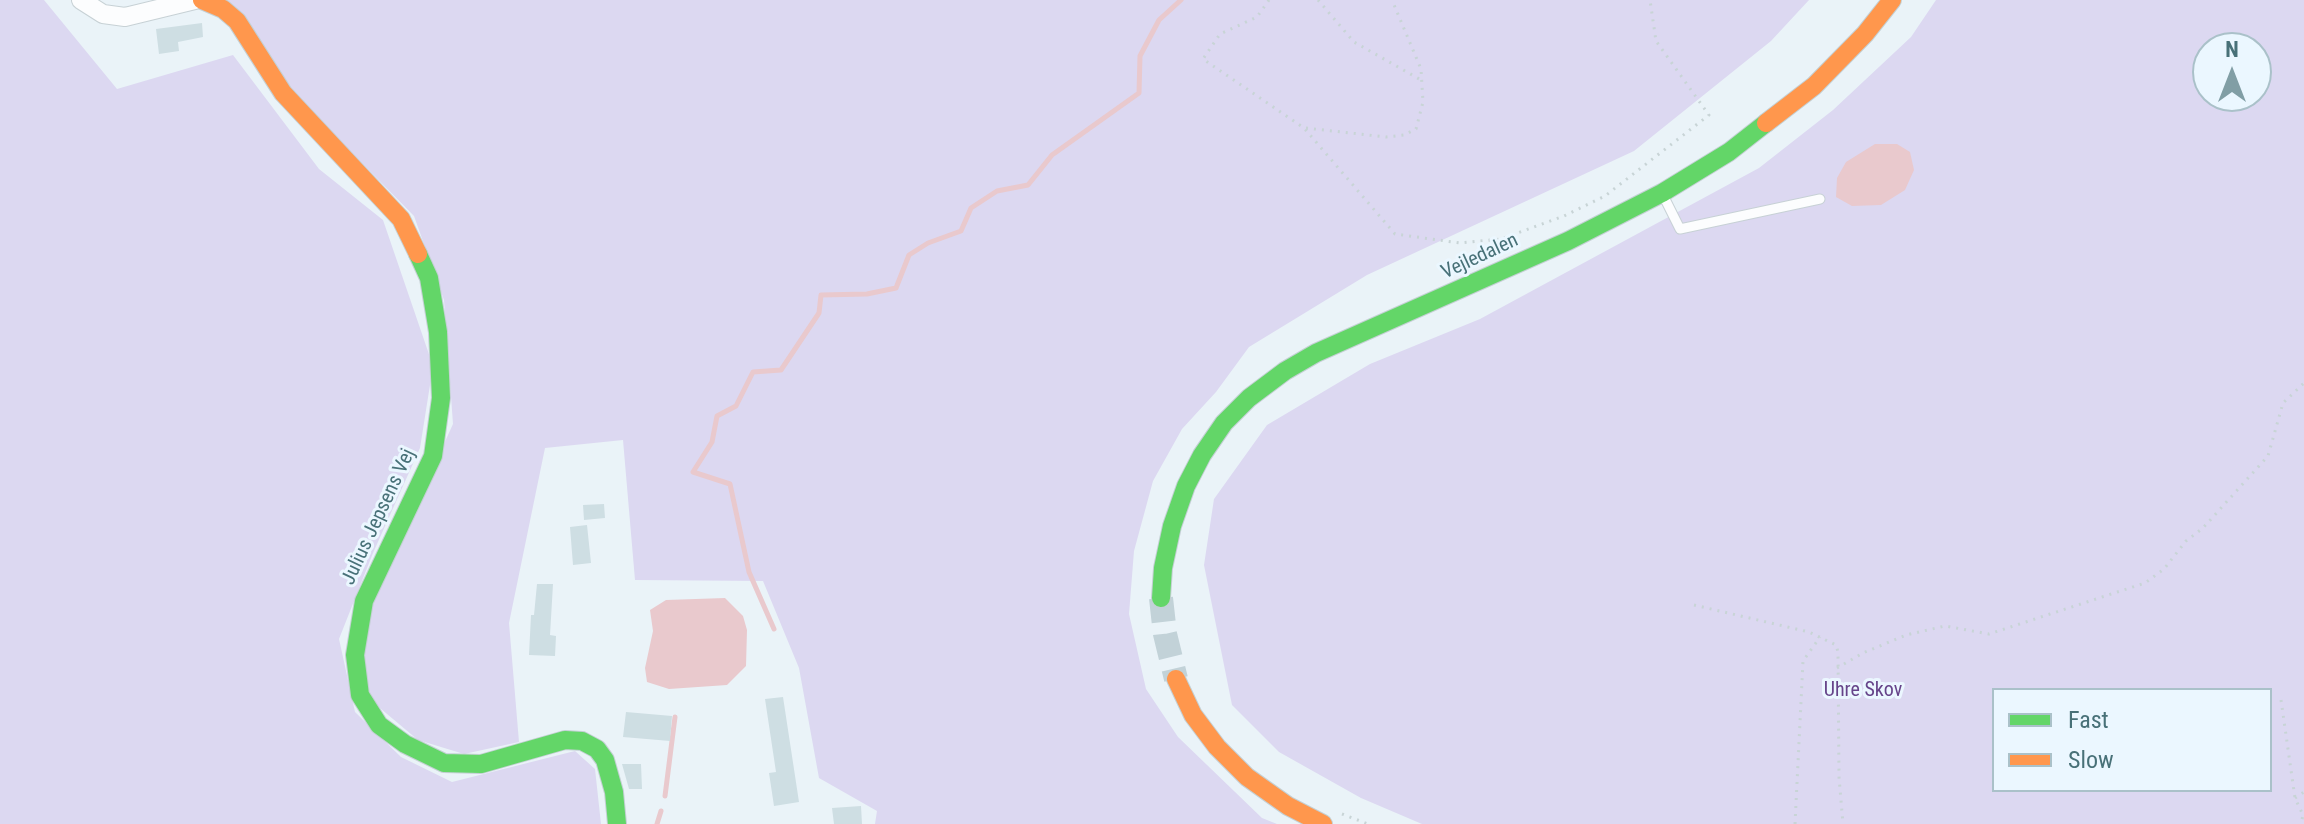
<!DOCTYPE html>
<html>
<head>
<meta charset="utf-8">
<style>
  body { margin:0 }
  #map { position:relative; width:2304px; height:824px; overflow:hidden; background:#eaf3f8; font-family:"Roboto Condensed",sans-serif }
  canvas { display:block }
  .legend { position:absolute; left:1992px; top:688px; width:280px; height:104px; box-sizing:border-box; background:#ebf7ff; border:2px solid #aac1c9; margin:0; padding:10px 14px; list-style:none; font-size:24px; color:#487178 }
  .legend li { display:flex; align-items:center; gap:16px; height:40px }
  .legend b { width:40px; border:2px solid #aac1c9 }
  .north { position:absolute; left:2192px; top:32px; width:80px; height:80px; box-sizing:border-box; background:#ebf7ff; border:2px solid #aac1c9; border-radius:50%; rotate:0deg; font-size:22px; font-weight:700; line-height:32px; text-align:center; color:#487178 }
  .north::after { content:''; display:block; margin:auto; width:28px; height:36px; background:#819ea5; clip-path:polygon(50% 0,100% 100%,50% 72%,0 100%) }
</style>
</head>
<body>
<div id="map">
<canvas width="2304" height="824"></canvas>
<ul class="legend">
<li><b style="height:10px;background:#63d668"></b>Fast</li>
<li><b style="height:10px;background:#ff974d"></b>Slow</li>
</ul>
<div class="north">N</div>
</div>
<script>
const g = document.querySelector('canvas').getContext('2d');
g.lineJoin = 'round';
function fill(path, color) {
  g.fillStyle = color;
  g.fill(path, 'evenodd');
}
function toPath(rows) {
  const path = new Path2D();
  for (const r of rows) {
    path.moveTo(r[0], r[1]);
    for (let i = 2; i < r.length; i += 2) path.lineTo(r[i], r[i + 1]);
  }
  return path;
}
function trace(path, color, width, dash) {
  g.strokeStyle = color;
  g.lineWidth = width;
  g.lineCap = dash ? 'butt' : 'round';
  g.setLineDash(dash || []);
  g.stroke(path);
}
function write(font, color, halo, rows, align = 'center') {
  g.font = font + ' "Roboto Condensed",sans-serif';
  g.lineWidth = 6;
  g.setLineDash([]);
  g.textBaseline = 'middle';
  g.strokeStyle = halo;
  g.fillStyle = color;
  for (const [text, x, y, turn = 0] of rows) {
    g.save();
    g.translate(x, y);
    g.rotate((+turn || 0) * Math.PI / 180);
    g.textAlign = isNaN(turn) ? turn : align;
    if (halo) g.strokeText(text, 0, 0);
    g.fillText(text, 0, 0);
    g.restore();
  }
}
fill(toPath([
  [0,0,44,0,117,89,233,55,319,169,383,220,433,366,420,448,373,553,339,639,355,712,401,757,452,782,575,751,595,769,601,824,0,824],
  [218,0,1809,0,1771,41,1634,151,1367,275,1249,347,1216,392,1182,429,1153,481,1134,551,1129,614,1146,689,1178,737,1262,818,1277,824,875,824,877,811,819,778,799,668,763,581,635,580,623,440,545,448,509,623,519,742,464,754,418,740,368,698,364,657,371,605,453,424,444,300,414,216,290,90],
  [1936,0,2304,0,2304,824,1422,824,1361,798,1279,752,1232,705,1204,565,1214,499,1267,425,1370,364,1480,319,1759,168,1833,110,1911,37],
  [2208,48,2256,48,2256,96,2208,96],
  [1994,690,2270,690,2270,790,1994,790]
]), '#dcd8f1');
fill(toPath([
  [1875,144,1897,144,1910,152,1914,170,1905,190,1881,205,1852,206,1836,197,1837,178,1846,162],
  [725,598,743,616,747,630,746,666,727,685,669,689,647,682,645,668,653,631,650,610,666,600]
]), '#e9c9cd');
trace(toPath([
  [774,629,749,572,730,484,693,472,712,442,717,416,736,406,753,372,781,370,819,313,821,295,867,294,896,288,909,255,928,243,961,231,971,208,997,191,1028,185,1052,155,1139,93,1140,56,1159,20,1181,0],
  [665,796,675,717],
  [657,824,661,811]
]), '#e9c9cd', 5);
fill(toPath([
  [202,23,203,37,178,42,179,51,159,54,156,29],
  [604,504,605,518,584,520,583,505],
  [587,525,591,563,573,565,570,527],
  [537,584,553,584,550,635,556,636,555,656,529,655,531,615,534,615],
  [783,697,799,802,774,806,769,773,776,772,765,699],
  [626,712,672,716,670,741,623,737],
  [622,764,641,764,642,789,629,789],
  [861,806,862,824,834,824,832,808]
]), '#cedee3');
trace(toPath([
  [1161,598,1165,634,1176,679]
]), '#c2d2d8', 24, [24, 12]);
const lane = toPath([
  [1662,193,1680,229,1820,199]
]);
const street = toPath([
  [81,0,103,14,125,17,195,0]
]);
const fast = toPath([
  [418,254,429,278,438,332,441,398,433,456,364,601,355,655,360,695,379,725,405,744,444,763,481,764,565,740,582,741,597,749,605,760,614,792,617,824],
  [1161,598,1163,568,1172,526,1186,486,1202,455,1224,423,1249,398,1285,371,1316,353,1568,241,1662,193,1729,152,1766,123]
]);
const slow = toPath([
  [202,0,223,9,237,21,283,93,401,219,418,254],
  [1766,123,1814,86,1865,34,1892,0],
  [1176,679,1193,715,1217,747,1247,777,1288,806,1323,824]
]);
trace(lane, '#c7d1d5', 11);
trace(street, '#c7d1d5', 20);
trace(fast, '#c4d0d4', 20);
trace(slow, '#c4d0d4', 20);
trace(toPath([
  [1269,0,1257,17,1220,34,1203,59,1304,128,1395,234,1460,243,1501,239,1564,216,1605,196,1709,115,1656,41,1650,0],
  [1318,0,1354,42,1421,80],
  [1306,128,1386,137,1404,135,1416,129,1423,102,1421,69,1392,0],
  [1694,605,1809,632,1836,645,1838,652,1839,777,1843,824],
  [1837,668,1863,653,1906,635,1945,626,1989,634,2145,583,2164,569,2186,541,2203,528,2268,456,2283,403,2304,383],
  [2281,700,2295,798,2303,815,2301,824],
  [2295,798,2304,792],
  [1342,814,1368,824],
  [1795,824,1803,661,1820,637]
]), '#c8d4d6', 3, [2, 6]);
trace(lane, '#fcfdfe', 9);
trace(street, '#fcfdfe', 18);
trace(fast, '#63d668', 18);
trace(slow, '#ff974d', 18);
write('20px', '#487178', '#ebf7ff', [
  ["Vejledalen",1480,257,-25],
  ["Julius Jepsens Vej",379,517,-65]
]);
write('20px', '#66448a', '#ebf7ff', [
  ["Uhre Skov",1863,691]
]);
</script>
</body>
</html>
